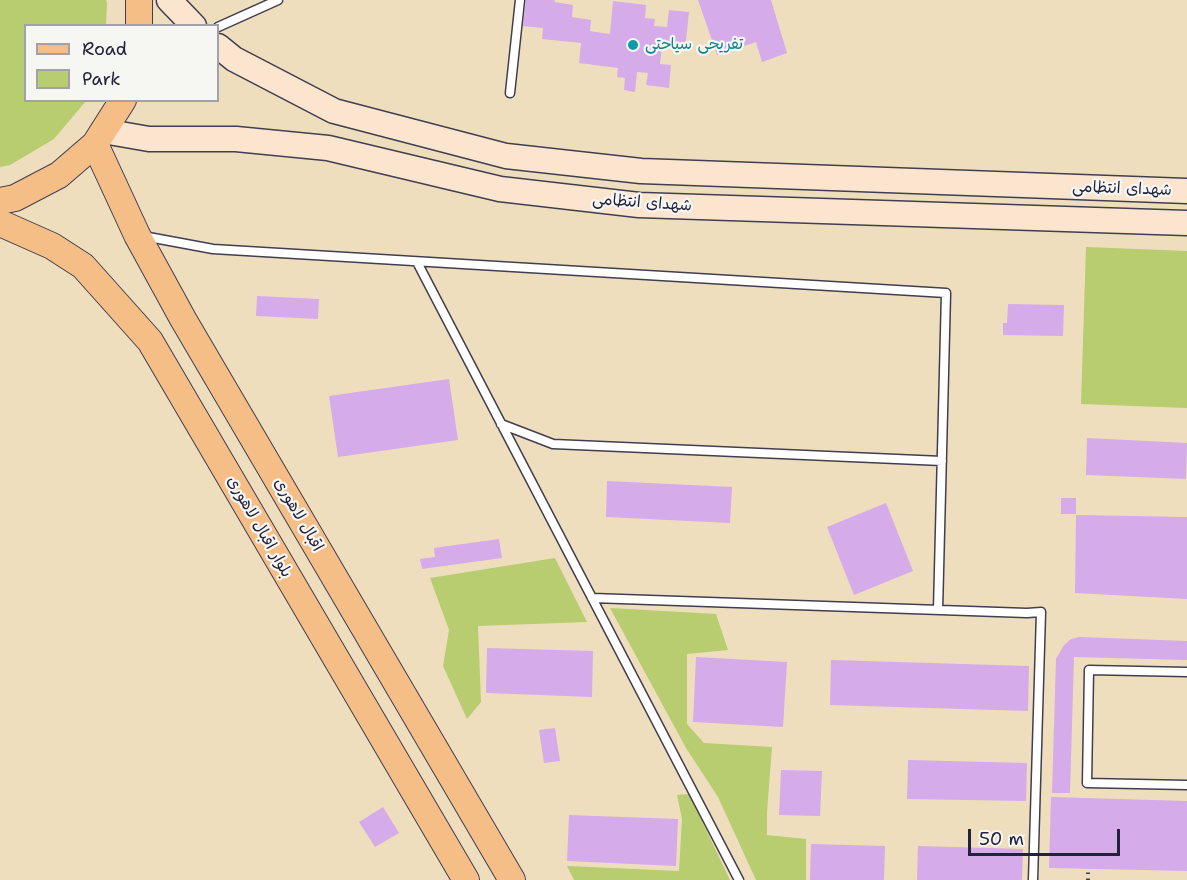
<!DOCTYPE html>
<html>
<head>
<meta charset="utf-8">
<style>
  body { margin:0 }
  #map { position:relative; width:1187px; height:880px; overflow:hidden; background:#eedebe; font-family:"Shantell Sans",sans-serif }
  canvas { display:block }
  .legend { position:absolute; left:24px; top:24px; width:195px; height:78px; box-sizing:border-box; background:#f6f6f2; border:2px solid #a1a1a9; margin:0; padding:8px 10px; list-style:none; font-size:18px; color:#22223b }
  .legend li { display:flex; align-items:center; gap:12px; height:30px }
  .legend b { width:30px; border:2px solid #a1a1a9 }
  .scale { position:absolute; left:968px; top:829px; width:152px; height:27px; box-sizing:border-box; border:3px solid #22223b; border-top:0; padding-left:8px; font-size:18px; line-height:21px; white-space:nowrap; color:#22223b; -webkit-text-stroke:4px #f6f6f2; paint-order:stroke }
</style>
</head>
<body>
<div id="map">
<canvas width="1187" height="880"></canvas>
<ul class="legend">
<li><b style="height:8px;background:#f6be87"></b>Road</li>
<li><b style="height:16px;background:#b8cc70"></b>Park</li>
</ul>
<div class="scale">50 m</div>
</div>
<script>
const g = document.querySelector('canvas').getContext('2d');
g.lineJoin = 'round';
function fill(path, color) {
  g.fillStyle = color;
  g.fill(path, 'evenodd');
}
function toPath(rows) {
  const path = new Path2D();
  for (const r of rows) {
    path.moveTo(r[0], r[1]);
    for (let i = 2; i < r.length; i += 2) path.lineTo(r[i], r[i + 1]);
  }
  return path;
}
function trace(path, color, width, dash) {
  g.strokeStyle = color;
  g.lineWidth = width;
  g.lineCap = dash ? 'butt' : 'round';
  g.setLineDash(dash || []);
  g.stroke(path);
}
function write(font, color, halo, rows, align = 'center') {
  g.font = font + ' "Shantell Sans","Playpen Sans Arabic",sans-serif';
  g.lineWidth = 4.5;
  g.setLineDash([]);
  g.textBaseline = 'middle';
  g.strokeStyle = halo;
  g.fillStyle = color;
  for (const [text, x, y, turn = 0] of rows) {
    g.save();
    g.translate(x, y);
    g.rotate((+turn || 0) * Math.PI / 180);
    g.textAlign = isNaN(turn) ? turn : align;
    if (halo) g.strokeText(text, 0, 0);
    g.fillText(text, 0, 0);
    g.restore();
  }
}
fill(toPath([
  [0,0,106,0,107,3,106,25,26,26,26,100,86,101,54,139,10,165,0,167],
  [1086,247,1187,251,1187,408,1081,404],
  [555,558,587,622,478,626,481,702,467,719,443,666,449,630,430,578],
  [610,608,716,614,728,650,687,654,687,724,704,743,772,747,767,812,767,835,806,839,806,880,756,880,718,797,686,748],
  [689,794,730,880,574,880,567,866,679,871,682,819,677,795]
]), '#b8cc70');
fill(toPath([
  [526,0,555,0,554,2,573,5,572,17,591,20,590,31,610,34,613,1,646,5,645,18,655,19,654,26,667,27,669,10,689,12,685,50,662,47,660,64,671,65,669,88,646,85,648,73,637,72,635,92,624,90,625,78,617,77,618,68,579,63,581,43,542,39,543,28,523,26],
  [698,0,771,0,787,53,762,62,756,42,717,55],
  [257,296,319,299,318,319,256,316],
  [1008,304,1064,305,1063,336,1003,335,1003,323,1007,323],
  [449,379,458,440,338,457,329,396],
  [1087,438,1187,443,1186,479,1086,475],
  [607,481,732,487,730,523,606,517],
  [1061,498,1076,498,1076,514,1061,514],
  [886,503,913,571,854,595,827,527],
  [1076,515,1187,517,1187,599,1075,593],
  [499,539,502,558,422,569,420,559,435,557,434,548],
  [1080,637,1187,641,1187,660,1074,657,1070,793,1052,793,1056,659,1064,645,1071,639],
  [487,648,593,651,592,697,486,693],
  [696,657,787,662,783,727,693,722],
  [831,660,1029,666,1028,711,830,705],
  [555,728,560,761,544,763,539,730],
  [908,760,1027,763,1026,801,907,799],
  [781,770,822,771,820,816,779,815],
  [1051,797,1187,801,1187,871,1049,868],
  [383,807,399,833,375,847,359,822],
  [569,815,678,819,676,866,567,861],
  [811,844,885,846,884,880,810,880],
  [918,846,1023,849,1022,880,917,880]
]), '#d5abe9');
const service = toPath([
  [218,27,278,0],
  [510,93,520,0],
  [143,236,213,249,946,293,938,610],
  [417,262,739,880],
  [501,424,553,444,942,461],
  [592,598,1027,613,1041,612,1033,880],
  [1187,672,1089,670,1087,783,1187,785]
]);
const secondary = toPath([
  [169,0,194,26],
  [218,46,234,59,334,111,506,156,641,171,1187,191],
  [103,131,149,139,236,139,328,148,500,189,639,205,1187,223]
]);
const primary = toPath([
  [139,26,139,0],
  [95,144,137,235,183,319,512,880],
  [0,201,15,198,59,175,95,144,123,100],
  [0,223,52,246,83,266,150,341,466,880]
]);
trace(service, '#413e4f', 11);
trace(secondary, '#413e4f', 27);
trace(primary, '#413e4f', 28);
trace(toPath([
  [1088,880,1088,869]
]), '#413e4f', 4, [1.5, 4.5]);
trace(service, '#fff', 8);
trace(secondary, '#fbe5cf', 24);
trace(primary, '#f6be87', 26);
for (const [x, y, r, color] of [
  [633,45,6,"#0f9aa8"]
]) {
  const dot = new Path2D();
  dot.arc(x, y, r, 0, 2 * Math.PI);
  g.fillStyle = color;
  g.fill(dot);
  trace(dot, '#f6f6f2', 2);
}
write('16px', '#0d838f', '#f6f6f2', [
  ["تفریحی سیاحتی",645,45]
], 'left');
write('16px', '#22223b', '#f6f6f2', [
  ["شهدای انتظامی",1122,189,2],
  ["شهدای انتظامی",642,203,4],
  ["اقبال لاهوری",298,515,60],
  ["بلوار اقبال لاهوری",259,527,60]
]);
</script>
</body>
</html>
